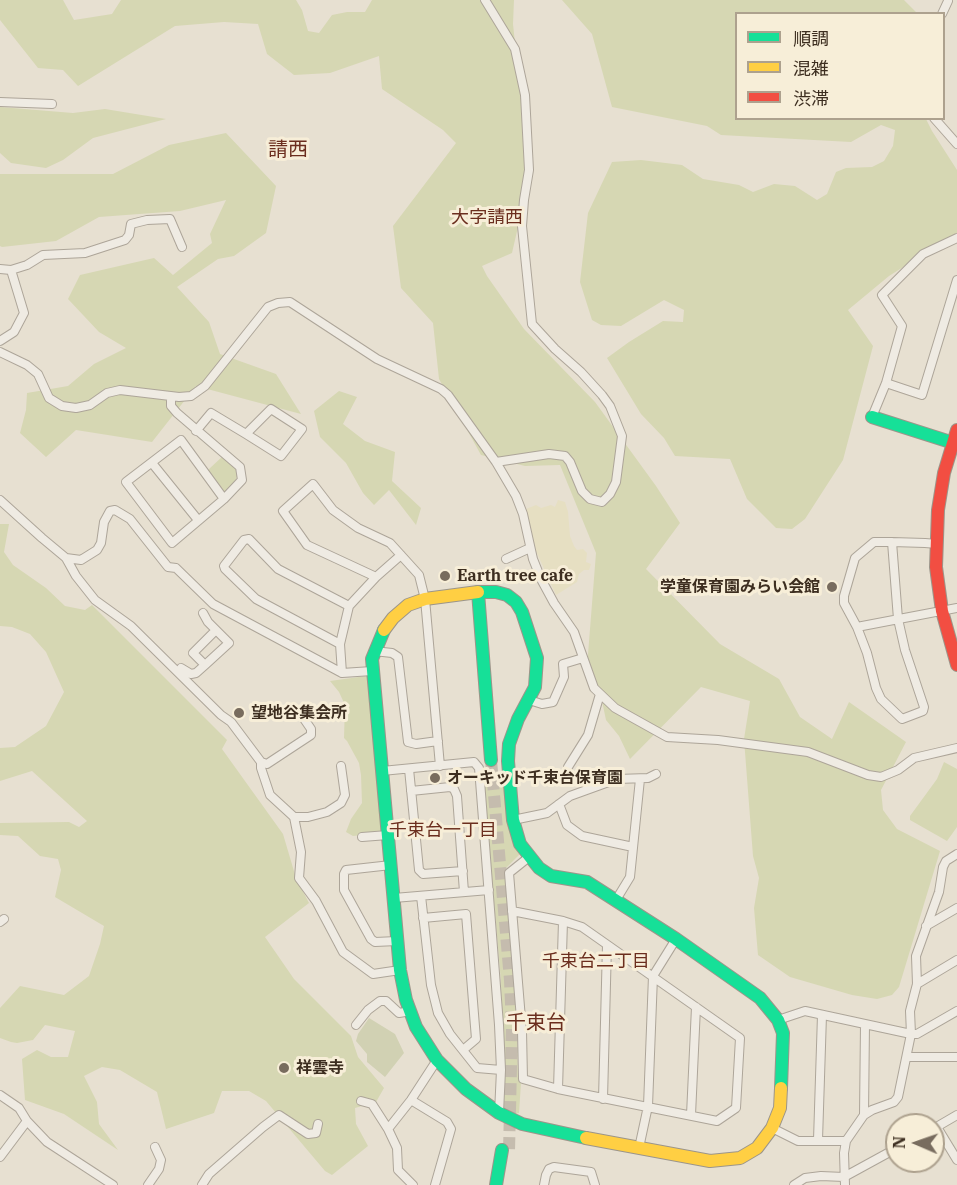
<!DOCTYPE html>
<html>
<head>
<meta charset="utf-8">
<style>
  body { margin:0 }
  #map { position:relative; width:957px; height:1185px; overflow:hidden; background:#e7e0d1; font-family:"IBM Plex Serif","Noto Sans JP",serif }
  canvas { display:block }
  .legend { position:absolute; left:735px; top:12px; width:210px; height:108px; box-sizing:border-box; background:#f7eed8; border:2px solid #ada18e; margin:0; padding:8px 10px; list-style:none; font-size:18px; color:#3d2e20 }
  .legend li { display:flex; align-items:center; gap:12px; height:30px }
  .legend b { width:30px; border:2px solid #ada18e }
  .north { position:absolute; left:885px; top:1113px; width:60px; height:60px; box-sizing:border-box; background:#f7eed8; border:2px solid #ada18e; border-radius:50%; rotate:272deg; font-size:16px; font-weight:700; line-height:24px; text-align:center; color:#3d2e20 }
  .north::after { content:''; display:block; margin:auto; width:21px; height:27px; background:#786c5e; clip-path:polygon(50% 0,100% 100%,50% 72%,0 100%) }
</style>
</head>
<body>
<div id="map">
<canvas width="957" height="1185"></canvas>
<ul class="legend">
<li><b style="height:8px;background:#16e098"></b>順調</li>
<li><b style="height:8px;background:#ffcf43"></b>混雑</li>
<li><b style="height:8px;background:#f24e42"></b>渋滞</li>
</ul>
<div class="north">N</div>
</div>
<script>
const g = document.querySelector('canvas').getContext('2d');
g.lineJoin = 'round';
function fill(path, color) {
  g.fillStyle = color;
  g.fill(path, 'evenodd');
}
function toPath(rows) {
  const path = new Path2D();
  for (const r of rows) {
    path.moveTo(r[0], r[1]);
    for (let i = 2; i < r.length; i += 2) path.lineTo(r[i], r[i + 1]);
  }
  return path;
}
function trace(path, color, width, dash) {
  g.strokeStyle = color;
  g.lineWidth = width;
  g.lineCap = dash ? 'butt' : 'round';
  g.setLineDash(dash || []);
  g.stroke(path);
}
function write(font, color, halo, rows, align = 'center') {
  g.font = font + ' "IBM Plex Serif","Noto Sans JP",serif';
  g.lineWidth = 6;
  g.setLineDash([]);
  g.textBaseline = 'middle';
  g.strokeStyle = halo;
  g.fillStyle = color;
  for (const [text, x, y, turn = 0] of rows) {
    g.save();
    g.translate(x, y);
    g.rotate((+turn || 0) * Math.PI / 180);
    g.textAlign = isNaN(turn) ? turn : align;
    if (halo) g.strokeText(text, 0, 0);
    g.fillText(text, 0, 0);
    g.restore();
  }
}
fill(toPath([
  [558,500,565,502,568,512,570,536,574,546,577,550,583,549,587,553,586,562,591,564,589,570,584,570,579,574,577,582,556,595,536,551,526,509,536,505,541,508,551,505,555,507]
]), '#e6dfc2');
fill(toPath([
  [0,0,63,0,74,20,112,14,121,0,296,0,302,10,308,31,319,33,332,15,347,12,365,12,372,0,514,0,513,24,530,183,523,205,512,253,482,266,487,276,524,329,595,402,656,486,680,523,646,569,720,644,779,679,800,717,832,739,849,702,906,742,881,790,883,810,897,829,940,851,899,987,892,995,877,999,852,995,790,977,758,955,754,908,759,878,753,856,744,739,750,701,701,687,630,759,619,736,606,720,602,701,587,667,596,553,560,465,525,466,481,455,439,379,433,323,401,288,393,226,456,143,443,130,382,89,379,56,330,73,294,75,267,54,258,24,224,22,175,26,78,86,63,70,38,68,0,20],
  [562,0,904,0,917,13,736,14,736,118,926,119,932,131,957,170,957,233,889,276,848,310,873,346,843,460,805,519,792,529,776,528,747,499,730,459,675,456,664,438,641,414,607,358,629,342,663,321,683,322,684,310,664,300,621,326,601,325,592,320,580,282,588,213,612,162,641,160,682,165,703,179,739,185,753,192,774,184,795,186,817,200,827,194,836,172,846,168,872,167,884,161,893,146,895,130,881,125,851,142,721,135,707,126,612,107,592,34],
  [0,107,73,113,105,109,166,119,93,138,63,160,46,168,11,163,0,153],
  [226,133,276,186,266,233,234,256,218,259,177,287,209,322,220,354,276,374,301,414,196,386,152,442,76,430,46,457,20,433,26,410,27,393,68,386,94,364,126,348,99,332,68,299,80,275,154,258,173,275,212,243,210,234,226,200,180,211,99,217,56,241,2,247,0,246,0,174,113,174,169,145],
  [339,391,357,397,343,424,365,441,395,452,392,481,421,508,416,525,389,490,374,505,363,493,346,463,320,437,314,411],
  [223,456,235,465,238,472,236,480,224,493,209,474,209,469],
  [0,524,9,524,4,552,13,565,46,588,65,606,85,610,92,605,227,740,222,749,283,834,296,878,309,903,265,937,294,979,351,1036,358,1057,384,1088,376,1102,355,1108,356,1124,368,1146,332,1175,325,1171,266,1101,249,1091,222,1091,214,1113,166,1129,157,1092,120,1070,102,1067,84,1076,97,1102,99,1124,118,1150,64,1114,25,1100,22,1059,37,1050,51,1057,68,1057,75,1031,45,1025,33,1040,17,1043,11,1042,0,1038,0,1008,20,986,64,995,89,976,100,944,104,926,55,897,61,870,58,859,40,856,18,836,0,835,0,823,69,822,79,827,87,821,32,771,0,781,0,748,15,747,46,726,64,692,46,652,30,634,12,627,0,626],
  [366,676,368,677,383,831,380,833,353,836,346,832,351,819,362,803,361,775,359,763,347,741,344,738,345,705,339,692,330,681],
  [944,762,957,769,957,827,947,841,910,820,910,816,937,779],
  [498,772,504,775,512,837,520,854,504,870,516,990,518,1079,521,1083,519,1113,515,1114,506,1110,504,1106,501,982,483,777,485,775]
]), '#d6d7b3');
fill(toPath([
  [369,1018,395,1034,404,1053,385,1077,367,1062,367,1054,356,1041,358,1034]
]), '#d1d1b3');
trace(toPath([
  [491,760,510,980,512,1026,509,1151]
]), '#c5bcae', 12, [12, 6]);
const street = toPath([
  [485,0,515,49,525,95,529,170,524,200,522,226,532,324,555,349,581,372,602,395,610,406,622,436,616,482,610,494,602,502,590,499,582,491,570,462,565,456,549,454,496,462],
  [942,14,948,1],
  [0,102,52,104],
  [934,118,957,144],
  [0,269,11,270,27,265,43,255,85,253,125,240,129,235,131,224,147,220,170,219,182,247],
  [0,341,14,332,24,313,11,270],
  [0,352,27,365,38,374,49,398,62,406,76,408,90,405,107,393,120,390,179,397,191,396,205,386,268,307,278,303,290,302,377,359,441,389,448,395,496,462,516,496,523,514,533,559,541,579,554,603,574,632,594,688,615,708,667,737,718,740,808,752,868,775,881,777,898,770,914,758,957,748],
  [886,383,922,395,957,280],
  [171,396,171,406,177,413,240,467,242,480,224,499,172,543,126,482,181,440,224,499],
  [872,417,886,383,902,326,882,295,923,254,957,238],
  [196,431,211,413,246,434,281,456,302,429,271,409,246,434],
  [152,463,198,520],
  [0,500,42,538,66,558,76,576,95,600,131,626,221,715,231,722,261,762,267,764,311,735,311,729,300,713],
  [892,542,898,619,905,650,924,707,923,711,902,719,881,699,876,688,867,653,857,627,844,603,844,596,855,558,874,542,892,542,925,543,937,544],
  [66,558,81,560,97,550,101,543,104,522,110,511,115,510,130,519,168,567,176,568,213,604,342,673,372,671],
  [506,559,530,548],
  [376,577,307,545,283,511,313,484,333,510,358,528,390,543,419,575,425,599,440,766],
  [203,613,208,622,216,630],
  [857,627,957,608],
  [340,644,256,599,225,569,224,566,244,540,249,539,278,569,349,606],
  [374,651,392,653,398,657,408,742,416,744,438,741],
  [181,668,191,674,196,673,205,665,229,643,216,630,193,653,205,665],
  [342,673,340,644,349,606,376,577,401,555],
  [529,700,542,704,553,702,564,677,563,664,583,658],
  [261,762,261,768,270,795,294,817,308,817,327,812,341,803,345,795,341,766],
  [568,767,588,735,600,694],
  [409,769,419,870,423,874,463,871],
  [382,771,474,762,479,768,499,1025,501,1070,499,1113],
  [411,791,450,787,454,789,457,796,464,892],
  [559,804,567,825,582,836,633,847],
  [294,817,301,852,299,878,316,901,343,952,373,974,400,970],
  [513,820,547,813,570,796,617,779,648,778,656,774],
  [362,837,388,835],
  [391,865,346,870,344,874,344,890,371,939,375,942,397,941],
  [421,896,431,985,438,1013,450,1034,477,1068,501,1070],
  [394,898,489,890],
  [616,900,630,877,640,779],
  [512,911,563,921,582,927,740,1038,736,1108,717,1121,558,1089,523,1079,522,1031,509,873,529,857],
  [423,918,466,914,476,1039,463,1050],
  [0,922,4,919],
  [926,926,957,908],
  [917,984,957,960],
  [778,1020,805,1011,911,1034,917,1034,957,1011],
  [356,1025,368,1010,380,1001,386,1001,399,1013,411,1011],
  [907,1057,957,1057],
  [558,1089,563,921],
  [0,1095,19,1108,27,1121,47,1142,113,1185],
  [603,1099,607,945],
  [411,1100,447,1122,451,1129,435,1185],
  [361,1101,372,1104,388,1129],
  [691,1115,696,1007],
  [864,1115,865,1024],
  [937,1127,957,1160],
  [772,1128,798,1141,846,1141],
  [933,1129,957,1115],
  [818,1140,822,1015],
  [639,1148,648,1106,653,976,676,939],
  [0,1157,27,1121],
  [148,1185,159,1169,161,1160,155,1147],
  [202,1185,209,1174,263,1127,279,1115,308,1134,316,1133,318,1124],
  [413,1185,398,1170,397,1148,388,1129,411,1100,437,1060],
  [544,1185,546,1175,549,1169,554,1167,591,1172,595,1185],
  [794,1185,805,1178,821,1176,844,1177,897,1148],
  [845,1185,844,1153,846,1141,864,1115,872,1110,894,1102,898,1097,911,1034,910,1011,917,984,916,956,939,892,943,867,946,861,957,854]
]);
const fast = toPath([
  [872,417,957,444],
  [478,592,496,592,507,595,516,602,522,612,537,658,535,687,518,719,509,744,508,761,513,820,520,844,539,868,551,876,587,882,676,939,760,998,778,1020,783,1033,781,1088],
  [478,592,491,760],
  [384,630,372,659,400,970,406,1000,416,1027,437,1060,466,1089,499,1113,522,1124,586,1138],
  [496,1185,502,1150]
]);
const slow = toPath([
  [384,630,393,618,408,605,425,599,478,592],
  [586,1138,710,1161,740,1158,757,1148,772,1128,780,1108,781,1088]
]);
const jam = toPath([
  [957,430,944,473,938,510,936,567,942,611,957,665]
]);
trace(street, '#ada599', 10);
trace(fast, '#9c958a', 14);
trace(slow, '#9c958a', 14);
trace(jam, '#9c958a', 14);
trace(street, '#efebe3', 8);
trace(fast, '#16e098', 12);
trace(slow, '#ffcf43', 12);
trace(jam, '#f24e42', 12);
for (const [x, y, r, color] of [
  [445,576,6,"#786c5e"],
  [832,587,6,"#786c5e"],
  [239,713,6,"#786c5e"],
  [435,778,6,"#786c5e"],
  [284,1068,6,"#786c5e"]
]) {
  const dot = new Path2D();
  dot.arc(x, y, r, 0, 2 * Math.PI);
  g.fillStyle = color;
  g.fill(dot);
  trace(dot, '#f7eed8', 2);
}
write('bold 16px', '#3d2e20', '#f7eed8', [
  ["Earth tree cafe",457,576],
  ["学童保育園みらい会館",820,587,"right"],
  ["望地谷集会所",251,713],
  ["オーキッド千束台保育園",447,778],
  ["祥雲寺",296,1068]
], 'left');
write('18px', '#6b2e1e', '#f7eed8', [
  ["大字請西",487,218],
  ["千束台一丁目",443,831],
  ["千束台二丁目",596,962]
]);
write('20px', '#6b2e1e', '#f7eed8', [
  ["請西",288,150],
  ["千束台",536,1023]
]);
</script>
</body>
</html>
